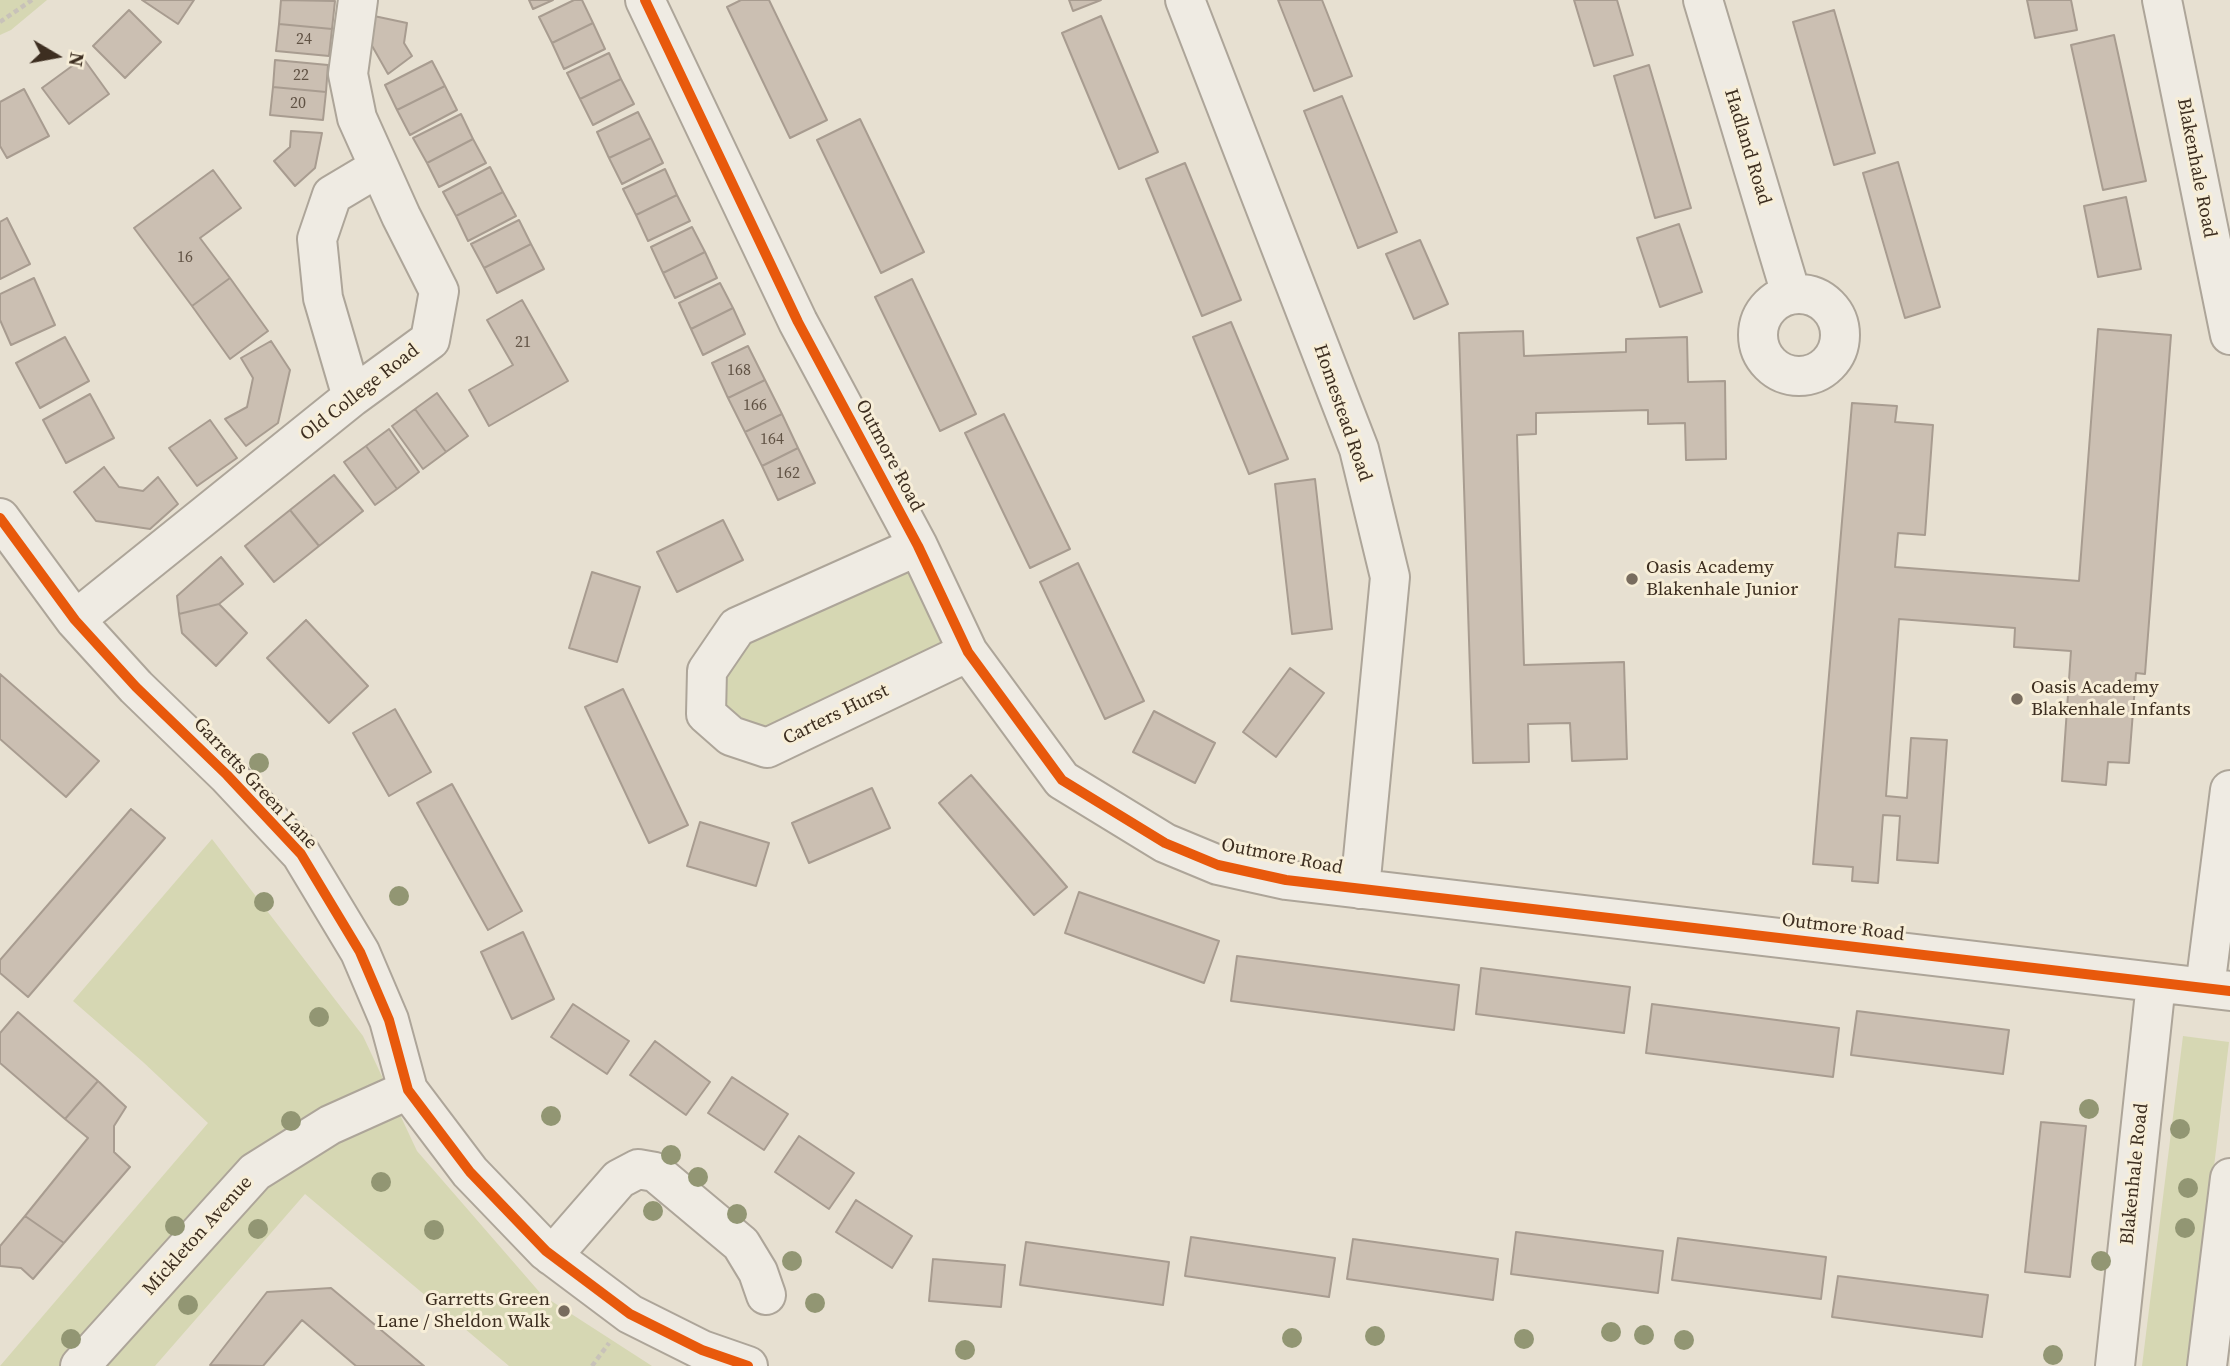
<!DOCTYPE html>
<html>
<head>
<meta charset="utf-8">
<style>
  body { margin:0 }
  #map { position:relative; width:2230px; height:1366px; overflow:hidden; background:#e7e0d1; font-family:"Source Serif 4",serif }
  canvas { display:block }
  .north { position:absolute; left:21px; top:21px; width:70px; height:70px; -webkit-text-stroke:5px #f7eed8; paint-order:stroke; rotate:100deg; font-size:19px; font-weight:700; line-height:28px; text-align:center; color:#3d2e20 }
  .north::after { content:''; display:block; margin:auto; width:24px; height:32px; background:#3d2e20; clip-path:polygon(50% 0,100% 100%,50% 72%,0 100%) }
</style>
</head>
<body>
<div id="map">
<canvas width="2230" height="1366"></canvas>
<div class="north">N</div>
</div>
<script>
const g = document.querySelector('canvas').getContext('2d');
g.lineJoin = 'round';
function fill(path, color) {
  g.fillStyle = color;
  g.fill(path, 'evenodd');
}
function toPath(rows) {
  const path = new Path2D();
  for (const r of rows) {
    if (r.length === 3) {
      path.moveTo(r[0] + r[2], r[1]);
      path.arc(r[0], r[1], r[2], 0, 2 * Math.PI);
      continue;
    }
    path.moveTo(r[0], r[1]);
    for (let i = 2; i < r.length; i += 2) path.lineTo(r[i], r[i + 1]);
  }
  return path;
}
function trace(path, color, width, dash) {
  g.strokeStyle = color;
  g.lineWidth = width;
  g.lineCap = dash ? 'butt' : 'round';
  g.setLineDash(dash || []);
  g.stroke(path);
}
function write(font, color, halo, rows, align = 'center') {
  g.font = font + ' "Source Serif 4",serif';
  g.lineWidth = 6;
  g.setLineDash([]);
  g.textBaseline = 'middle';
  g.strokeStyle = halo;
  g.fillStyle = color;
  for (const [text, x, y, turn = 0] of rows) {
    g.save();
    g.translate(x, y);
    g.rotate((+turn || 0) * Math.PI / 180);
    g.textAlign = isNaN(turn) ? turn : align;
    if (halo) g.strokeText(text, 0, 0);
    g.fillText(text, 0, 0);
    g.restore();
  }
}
fill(toPath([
  [0,0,47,0,11,30,0,35],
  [918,546,968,652,806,728,731,736,707,671,737,627],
  [212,839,363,1036,417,1151,542,1295,652,1366,509,1366,305,1194,155,1366,0,1366,208,1123,143,1062,73,1001],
  [2183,1036,2229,1042,2190,1366,2142,1366]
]), '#d6d7b3');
const building = toPath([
  [142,0,194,0,178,24,142,0],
  [281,0,335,1,332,29,279,24,281,0],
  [529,0,553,0,533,9,529,0],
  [574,0,582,0,593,23,552,43,539,17,574,0],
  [741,0,769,0,827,120,790,138,727,7,741,0],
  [1069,0,1101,0,1073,11,1069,0],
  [1278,0,1322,0,1352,76,1314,91,1278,0],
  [1574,0,1617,0,1633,55,1594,66,1574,0],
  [2027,0,2071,0,2077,30,2035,38,2027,0],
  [129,10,161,42,125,78,93,46,129,10],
  [1834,10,1875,153,1834,165,1793,22,1834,10],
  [374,16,407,23,404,43,412,56,388,74,371,44,374,16],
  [1101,16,1158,152,1119,169,1062,33,1101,16],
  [593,23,605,49,564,69,552,43,593,23],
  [279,24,332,29,329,56,276,51,279,24],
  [2114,35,2146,181,2103,190,2071,45,2114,35],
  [609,53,621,79,580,99,567,73,609,53],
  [83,58,109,94,69,124,42,88,83,58],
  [275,60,328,65,326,92,273,87,275,60],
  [432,61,445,86,397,110,385,85,432,61],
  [1649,65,1691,208,1655,218,1614,76,1649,65],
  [621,79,634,104,593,125,580,99,621,79],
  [445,86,457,110,410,135,397,110,445,86],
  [273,87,326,92,323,120,270,115,273,87],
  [24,89,49,136,7,158,0,146,0,102,24,89],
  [1342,96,1397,232,1358,248,1304,111,1342,96],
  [638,112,651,138,609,158,597,132,638,112],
  [461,114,473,139,427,163,413,138,461,114],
  [860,119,924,252,881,273,817,140,860,119],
  [291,131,322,133,315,168,295,186,274,161,290,147,291,131],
  [651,138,663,163,622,184,609,158,651,138],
  [473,139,486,163,439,187,427,163,473,139],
  [1898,162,1940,307,1905,318,1863,173,1898,162],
  [1185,163,1241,300,1202,316,1146,179,1185,163],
  [490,167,503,192,456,216,443,192,490,167],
  [665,169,677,195,636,215,623,189,665,169],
  [213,170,241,208,200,238,230,278,192,306,134,228,213,170],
  [503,192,516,216,468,241,456,216,503,192],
  [677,195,690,221,648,241,636,215,677,195],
  [2126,197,2141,269,2098,277,2084,206,2126,197],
  [7,218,30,264,0,279,0,222,7,218],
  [519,220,531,244,484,268,471,244,519,220],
  [1679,224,1702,292,1660,307,1637,238,1679,224],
  [692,227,705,252,663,273,651,247,692,227],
  [1420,240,1448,304,1414,319,1386,254,1420,240],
  [531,244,544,269,497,293,484,268,531,244],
  [705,252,717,278,675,298,663,273,705,252],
  [34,278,55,325,11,345,0,320,0,294,34,278],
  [230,278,268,331,230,359,192,306,230,278],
  [912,279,976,414,940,431,875,297,912,279],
  [720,283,733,308,691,329,679,303,720,283],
  [522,300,568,381,489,426,469,390,513,365,487,320,522,300],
  [733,308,745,334,703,355,691,329,733,308],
  [1231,322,1288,459,1249,474,1193,337,1231,322],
  [2098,329,2171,335,2145,674,2136,673,2129,763,2108,762,2106,785,2062,781,2071,651,2014,647,2015,628,1899,619,1886,796,1907,798,1911,738,1947,740,1938,863,1897,860,1900,816,1883,815,1878,883,1852,881,1853,867,1813,864,1852,403,1897,406,1895,422,1933,425,1925,535,1898,533,1895,567,2079,581,2098,329],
  [1523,331,1524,356,1626,352,1626,339,1687,337,1688,382,1725,381,1726,459,1686,460,1685,423,1648,424,1648,410,1536,413,1536,434,1517,435,1524,665,1624,662,1627,759,1572,761,1570,723,1528,724,1529,762,1473,763,1459,333,1523,331],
  [65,337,89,381,40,408,16,363,65,337],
  [271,341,290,370,278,423,246,446,225,419,247,407,253,378,241,358,271,341],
  [748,346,765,380,728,398,712,363,748,346],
  [765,380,782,414,745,432,728,398,765,380],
  [437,393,468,436,446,452,415,409,437,393],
  [90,394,114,438,66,463,43,420,90,394],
  [415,409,446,452,423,469,392,426,415,409],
  [782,414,798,448,762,466,745,432,782,414],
  [1004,414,1070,549,1030,568,965,433,1004,414],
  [210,420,237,458,197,486,169,448,210,420],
  [389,429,419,472,397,489,366,446,389,429],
  [366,446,397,489,375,505,344,462,366,446],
  [798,448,815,483,778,500,762,466,798,448],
  [104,467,119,487,143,491,158,477,178,504,150,529,96,521,74,492,104,467],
  [334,475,363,511,319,546,290,510,334,475],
  [1315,479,1332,629,1292,634,1275,484,1315,479],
  [290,510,319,546,274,582,245,546,290,510],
  [723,520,743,560,677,592,657,552,723,520],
  [221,557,243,584,219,604,179,614,177,596,221,557],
  [1078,563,1144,701,1105,719,1040,582,1078,563],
  [592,572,640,587,617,662,569,648,592,572],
  [219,604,247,633,216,666,182,633,179,614,219,604],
  [306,620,368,686,329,723,267,658,306,620],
  [1290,668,1324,693,1276,757,1243,732,1290,668],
  [0,674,99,761,66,797,0,739,0,674],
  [623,689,688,825,649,843,585,707,623,689],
  [395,709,431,772,389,796,353,733,395,709],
  [1154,711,1215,743,1195,783,1133,752,1154,711],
  [971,775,1067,887,1034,915,939,803,971,775],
  [452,784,522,911,488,930,417,803,452,784],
  [872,788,890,828,809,863,792,823,872,788],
  [131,809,165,838,28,997,0,973,0,960,131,809],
  [700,822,769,843,756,886,687,866,700,822],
  [1079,892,1219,941,1204,983,1065,933,1079,892],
  [523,932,554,999,512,1019,481,952,523,932],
  [1237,956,1459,985,1454,1030,1231,1001,1237,956],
  [1481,968,1630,987,1624,1033,1476,1014,1481,968],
  [573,1004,629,1041,607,1074,551,1037,573,1004],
  [1652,1004,1839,1028,1833,1077,1646,1053,1652,1004],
  [1857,1011,2009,1030,2003,1074,1851,1055,1857,1011],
  [18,1012,98,1081,65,1119,0,1063,0,1033,18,1012],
  [655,1041,710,1082,686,1115,630,1075,655,1041],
  [732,1077,788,1114,764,1150,708,1113,732,1077],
  [98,1081,126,1107,114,1126,114,1152,130,1167,64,1243,25,1216,88,1138,65,1119,98,1081],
  [2041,1122,2086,1126,2070,1277,2025,1272,2041,1122],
  [799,1136,854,1173,829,1209,775,1172,799,1136],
  [856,1200,912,1236,892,1268,836,1232,856,1200],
  [25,1216,64,1243,33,1279,21,1268,0,1266,0,1246,25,1216],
  [1516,1232,1663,1251,1658,1293,1511,1274,1516,1232],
  [1191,1237,1335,1258,1329,1297,1185,1276,1191,1237],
  [1678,1238,1826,1257,1821,1299,1672,1280,1678,1238],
  [1353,1239,1498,1259,1493,1300,1347,1279,1353,1239],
  [1026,1242,1169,1262,1163,1305,1020,1285,1026,1242],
  [933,1259,1005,1265,1001,1307,929,1301,933,1259],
  [1838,1276,1988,1295,1982,1337,1832,1317,1838,1276],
  [331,1288,424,1366,356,1366,302,1320,263,1366,210,1365,267,1292,331,1288]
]);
fill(building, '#cbbfb2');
trace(building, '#a89c90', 2);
const minor = toPath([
  [645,0,798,322,918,546,968,652,1062,780,1165,843,1218,865,1286,880,2230,991],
  [1185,0,1359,449,1390,577,1360,889],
  [1703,0,1791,294],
  [2162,0,2230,335],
  [1799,335,41],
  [352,397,323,298,317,239,332,195,379,167],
  [0,518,75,620,136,687,227,775,301,854,360,952,389,1020,408,1090,470,1172,546,1251,630,1314,702,1350,748,1366],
  [918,546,737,627,707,671,706,714,731,736,767,748,968,652],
  [75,620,352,397,430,340,439,291,401,216,357,118,348,74,358,0],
  [2205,988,2230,790],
  [552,1256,619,1179,638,1169,655,1172,741,1244,758,1272,766,1295],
  [80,1366,255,1172,330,1125,408,1090],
  [2115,1366,2156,983],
  [2207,1366,2230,1178]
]);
trace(minor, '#ada599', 42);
trace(toPath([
  [0,22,32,0],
  [592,1366,609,1343]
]), '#c8c2b9', 4.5, [5, 3.5]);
trace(minor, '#efebe3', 38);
trace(toPath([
  [645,0,798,322,918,546,968,652,1062,780,1165,843,1218,865,1286,880,2230,991],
  [0,518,75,620,136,687,227,775,301,854,360,952,389,1020,408,1090,470,1172,546,1251,630,1314,702,1350,748,1366]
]), '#e8590c', 10);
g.fillStyle = '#929673';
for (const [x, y] of [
  [259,763],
  [399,896],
  [264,902],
  [319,1017],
  [2089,1109],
  [551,1116],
  [291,1121],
  [2180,1129],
  [671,1155],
  [698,1177],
  [381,1182],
  [2188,1188],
  [653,1211],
  [737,1214],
  [175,1226],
  [2185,1228],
  [258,1229],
  [434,1230],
  [792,1261],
  [2101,1261],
  [815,1303],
  [188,1305],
  [1611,1332],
  [1644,1335],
  [1375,1336],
  [1292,1338],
  [71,1339],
  [1524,1339],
  [1684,1340],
  [965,1350],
  [2053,1355]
]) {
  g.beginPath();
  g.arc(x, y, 10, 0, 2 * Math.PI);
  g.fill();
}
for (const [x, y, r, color] of [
  [1632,579,7,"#786c5e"],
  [2017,699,7,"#786c5e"],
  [564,1311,7,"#786c5e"]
]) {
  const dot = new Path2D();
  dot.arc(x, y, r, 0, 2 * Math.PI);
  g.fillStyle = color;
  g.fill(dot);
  trace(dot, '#f7eed8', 2.5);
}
write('16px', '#605244', null, [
  ["24",304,40],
  ["22",301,76],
  ["20",298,104],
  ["16",185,258],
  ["21",523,343],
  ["168",739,371],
  ["166",755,406],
  ["164",772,440],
  ["162",788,474]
]);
write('19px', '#3d2e20', '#f7eed8', [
  ["Hadland Road",1747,147,73],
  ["Blakenhale Road",2196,168,79],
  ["Old College Road",360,393,-38],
  ["Homestead Road",1342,413,71],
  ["Outmore Road",889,456,62],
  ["Carters Hurst",836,715,-26],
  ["Garretts Green Lane",255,784,47],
  ["Outmore Road",1282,857,11],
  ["Outmore Road",1843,928,7],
  ["Blakenhale Road",2135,1174,-84],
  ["Mickleton Avenue",198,1236,-48]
]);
write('19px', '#3d2e20', '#f7eed8', [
  ["Oasis Academy",1646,568],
  ["Blakenhale Junior",1646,590],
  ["Oasis Academy",2031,688],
  ["Blakenhale Infants",2031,710],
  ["Garretts Green",550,1300,"right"],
  ["Lane / Sheldon Walk",550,1322,"right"]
], 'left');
</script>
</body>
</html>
